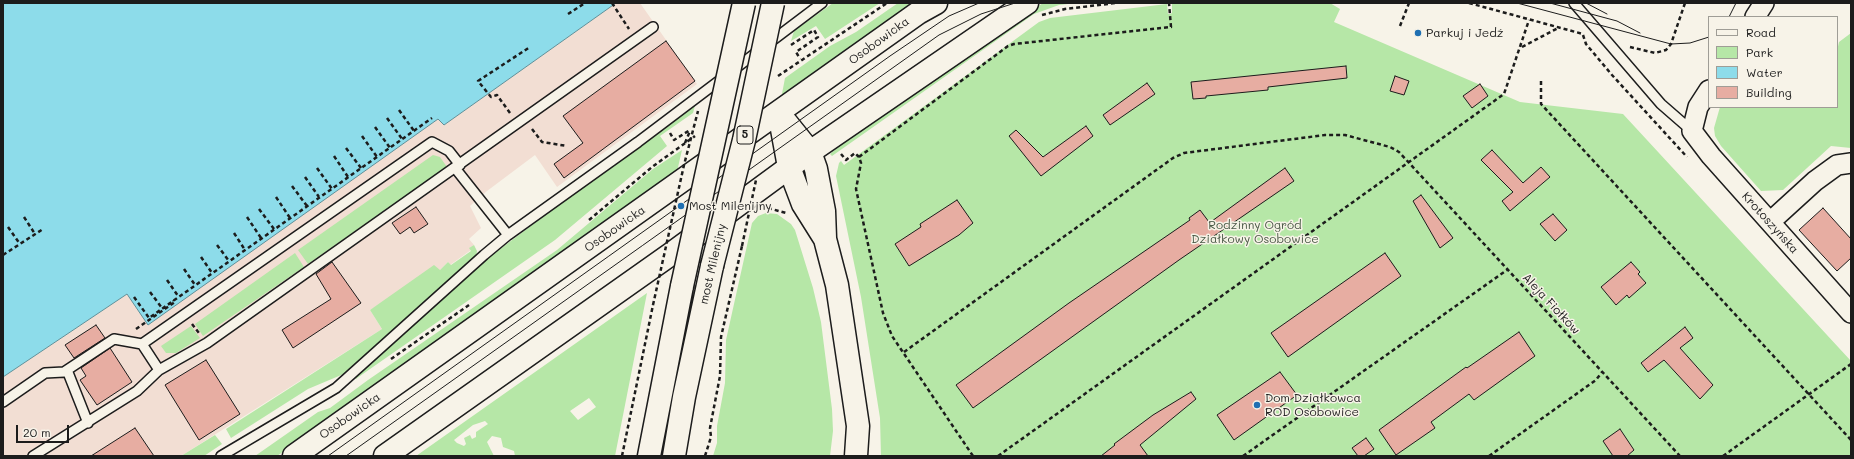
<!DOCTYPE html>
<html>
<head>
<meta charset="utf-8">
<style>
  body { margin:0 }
  #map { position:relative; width:1854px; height:459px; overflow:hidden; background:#f7f3e8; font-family:Mali,sans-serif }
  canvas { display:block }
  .frame { position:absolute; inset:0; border:4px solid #1c1c1c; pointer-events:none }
  .legend { position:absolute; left:1708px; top:16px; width:130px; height:92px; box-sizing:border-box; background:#f7f3e8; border:1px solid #9f9d96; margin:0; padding:5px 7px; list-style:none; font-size:12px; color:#1c1c1c }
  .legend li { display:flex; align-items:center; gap:8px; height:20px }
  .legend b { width:20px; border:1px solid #9f9d96 }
  .scale { position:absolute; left:16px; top:425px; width:53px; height:18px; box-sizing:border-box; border:2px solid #1c1c1c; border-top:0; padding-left:5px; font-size:12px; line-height:14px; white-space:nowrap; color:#1c1c1c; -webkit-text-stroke:3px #f7f3e8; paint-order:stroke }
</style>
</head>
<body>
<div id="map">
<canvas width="1854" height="459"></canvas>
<div class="frame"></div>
<ul class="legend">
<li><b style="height:5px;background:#f7f3e8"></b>Road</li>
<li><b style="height:11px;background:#b6e7a7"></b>Park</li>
<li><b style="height:11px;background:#8ddcea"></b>Water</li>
<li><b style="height:11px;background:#e7ada2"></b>Building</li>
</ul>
<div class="scale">20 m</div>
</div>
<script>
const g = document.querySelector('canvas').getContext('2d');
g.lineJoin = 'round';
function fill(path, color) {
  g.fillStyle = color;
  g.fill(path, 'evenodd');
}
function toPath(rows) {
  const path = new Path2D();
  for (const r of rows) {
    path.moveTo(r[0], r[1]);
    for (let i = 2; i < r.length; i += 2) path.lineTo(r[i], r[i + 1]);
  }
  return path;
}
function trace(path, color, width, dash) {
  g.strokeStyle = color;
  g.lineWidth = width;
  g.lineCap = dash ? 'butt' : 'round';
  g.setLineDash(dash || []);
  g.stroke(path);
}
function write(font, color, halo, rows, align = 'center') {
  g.font = font + ' Mali,sans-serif';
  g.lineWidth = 3;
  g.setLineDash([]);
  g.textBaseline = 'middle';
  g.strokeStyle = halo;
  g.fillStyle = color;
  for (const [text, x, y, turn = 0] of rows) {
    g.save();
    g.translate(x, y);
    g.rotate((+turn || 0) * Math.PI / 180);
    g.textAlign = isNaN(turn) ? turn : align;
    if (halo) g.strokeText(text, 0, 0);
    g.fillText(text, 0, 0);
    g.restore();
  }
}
fill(toPath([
  [616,3,640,3,697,84,557,187,535,155,487,191,470,206,481,228,469,239,474,245,470,248,471,250,450,265,448,262,440,270,370,310,382,329,181,456,3,456,3,377,127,294,148,324,438,119,444,125]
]), '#f2ded3');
fill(toPath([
  [833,3,880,3,825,39,816,26,791,41,794,31],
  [898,3,918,3,781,99,785,78,830,46,856,32],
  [1043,3,1077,3,1059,5,1034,14,832,156,830,154,839,146],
  [1172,3,1330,3,1340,9,1334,22,1520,102,1623,114,1851,361,1851,456,881,456,880,418,861,297,836,176,839,163,841,161,844,165,1039,22,1050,18,1167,4,1168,14,1170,14,1172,13],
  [1851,33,1851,148,1831,146,1783,190,1761,191,1721,146,1715,136,1714,128,1720,107,1837,107,1837,51,1839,42],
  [696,102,693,113,660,136,667,146,555,240,360,376,356,379,354,377,480,264],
  [682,150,676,176,277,456,255,456,318,412,330,408,368,380,557,250,653,169],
  [433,155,440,157,447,167,308,264,298,250],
  [766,213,777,214,791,224,795,230,813,288,821,322,832,409,833,431,830,456,713,456,717,443,717,426,725,383,726,340,752,223,758,216],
  [474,245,477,251,476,257,346,373,308,389,231,438,226,429,382,329,370,310,434,265,440,270,448,262,451,265,471,251,469,248],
  [295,253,304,267,203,336,195,324],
  [647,293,615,456,515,456,514,451,503,447,501,438,492,436,487,442,494,456,416,456],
  [589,398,596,407,578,420,570,411],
  [485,421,488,424,476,432,476,437,472,439,470,435,464,438,466,444,464,446,457,443,454,440,473,425],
  [191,326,200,338,176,353,166,353,161,346],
  [215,435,222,444,204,456,181,456]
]), '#b6e7a7');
const water = toPath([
  [3,3,616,3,444,125,438,119,148,325,127,294,3,377,3,3]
]);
fill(water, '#8ddcea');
trace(water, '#608f98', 1);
const building = toPath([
  [666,41,695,81,564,178,554,164,583,143,563,116,666,41],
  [1346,66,1347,78,1268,87,1268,90,1206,96,1206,98,1193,99,1191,82,1346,66],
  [1395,76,1409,81,1404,95,1390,91,1395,76],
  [1147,83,1155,94,1110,125,1103,115,1147,83],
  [1480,84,1488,96,1472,108,1463,96,1480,84],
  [1086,126,1093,136,1041,176,1009,136,1016,130,1043,157,1086,126],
  [1492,150,1523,183,1541,167,1550,177,1510,211,1502,201,1513,192,1481,160,1492,150],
  [1285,168,1294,181,1179,260,973,408,956,385,1069,303,1190,220,1189,218,1200,210,1209,222,1212,221,1285,168],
  [1421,195,1453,238,1440,248,1413,201,1421,195],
  [957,200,973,223,959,235,909,266,895,244,921,227,920,224,957,200],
  [416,207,428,224,414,233,410,227,400,234,392,223,416,207],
  [1823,208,1851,239,1851,258,1837,271,1799,230,1823,208],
  [1553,214,1567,230,1555,241,1540,224,1553,214],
  [1385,253,1401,276,1288,357,1271,333,1385,253],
  [332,262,361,303,293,348,282,330,331,299,316,274,332,262],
  [1631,262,1640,272,1638,274,1646,283,1629,298,1627,295,1616,305,1601,287,1631,262],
  [96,325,105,338,74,358,65,345,96,325],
  [1685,327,1693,338,1680,348,1713,385,1700,399,1664,360,1648,372,1641,363,1685,327],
  [1519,332,1535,356,1474,400,1469,394,1431,422,1435,428,1396,455,1379,430,1466,367,1467,368,1519,332],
  [110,348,132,382,97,405,80,380,86,376,81,368,110,348],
  [206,360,240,414,199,440,165,385,206,360],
  [1280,372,1297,395,1234,440,1217,415,1280,372],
  [1191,392,1196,399,1140,445,1148,456,1101,456,1115,445,1114,444,1153,415,1191,392],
  [135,428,154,456,91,456,135,428],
  [1620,429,1634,450,1627,456,1613,456,1603,441,1620,429],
  [1366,438,1374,449,1364,456,1358,456,1352,448,1366,438]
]);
fill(building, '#e7ada2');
trace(building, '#1c1c1c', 1);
const service = toPath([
  [1574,3,1661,104,1692,131],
  [455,168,508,235],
  [67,370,88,423],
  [159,370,142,344,432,142,449,151,460,165],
  [3,402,45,373,64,372,114,339,142,344],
  [33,456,137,391,159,370,207,343,653,27],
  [221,456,336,388,484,255,508,235,638,142,822,3]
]);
const minor = toPath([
  [1755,17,1764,3],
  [1709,90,1698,107,1692,131,1711,156,1851,313],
  [1770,222,1815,181,1837,165,1851,163]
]);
const tertiary = toPath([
  [294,456,918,13,936,3],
  [385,456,671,254,810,152,1027,3]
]);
const primary = toPath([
  [779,113,789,167,803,204,825,239,837,285,858,426,856,456],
  [781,116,810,152,816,169,824,211,825,238],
  [649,456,682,286],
  [674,456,684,397,712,266]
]);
trace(service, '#1c1c1c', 12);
trace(minor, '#1c1c1c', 22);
trace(tertiary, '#1c1c1c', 25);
trace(primary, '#1c1c1c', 25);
trace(toPath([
  [612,3,629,29],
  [1469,3,1583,34],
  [568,14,585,3],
  [1042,15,1065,9,1116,3],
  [1400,26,1409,3],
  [1583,35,1586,44,1612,75,1687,157],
  [791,45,814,30,818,37,796,52,800,59],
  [1522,47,1558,28],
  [1630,47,1655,53,1666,50,1671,44,1685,3],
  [778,76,887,3],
  [1541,81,1541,104,1851,440],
  [399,110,414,131],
  [510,113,497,95,491,97,478,81,530,47],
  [387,118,402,139],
  [375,127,390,148],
  [532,129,542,142,567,146],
  [670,133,674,140,690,130],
  [362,136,377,157],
  [685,143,690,131],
  [346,148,361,168],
  [841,154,846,160,855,153,859,157,861,163,856,189,883,313,892,336,973,456],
  [334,156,348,177],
  [859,157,1008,46,1014,44,1171,27,1169,3],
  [317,168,332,189],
  [305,177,319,197],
  [292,186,307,206],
  [276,197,290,218],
  [768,208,786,213],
  [259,209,274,229],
  [24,217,35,234],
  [247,217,261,238],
  [589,220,652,167,695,136],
  [8,227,20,244],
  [234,233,245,250],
  [217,245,229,261],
  [3,255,43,229],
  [201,257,212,273],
  [184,269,195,285],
  [167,280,178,296],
  [150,292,162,308],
  [134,297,149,318,432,118],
  [192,324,199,333],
  [136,329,175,302,173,300],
  [904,352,1173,158,1184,153,1325,135,1345,135,1390,147,1399,152,1680,456],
  [391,359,469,305],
  [622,456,653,305],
  [705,456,711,437,710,428,720,376,721,337,742,246],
  [998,456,1504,94,1529,20],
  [1243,456,1507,270],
  [1489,456,1596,380,1602,372],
  [1723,456,1851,364]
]), '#1c1c1c', 2.5, [4, 3]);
trace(service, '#f7f3e8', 9);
trace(minor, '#f7f3e8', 19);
trace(tertiary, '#f7f3e8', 22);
trace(primary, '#f7f3e8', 22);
trace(toPath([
  [1517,3,1671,44,1690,43,1709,37],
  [1550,3,1617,21,1640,33],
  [1586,3,1607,14],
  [1729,17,1736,3],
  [328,456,890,56,949,16,979,3],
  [346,456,939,35,981,14,1015,3]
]), '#1c1c1c', 1);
const primaryBridge = toPath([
  [712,266,744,140,773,3],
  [682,286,744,3]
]);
trace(primaryBridge, '#1c1c1c', 25, []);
trace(toPath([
  [742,246,756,180],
  [653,305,684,165,698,111]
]), '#1c1c1c', 2.5, [4, 3]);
trace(primaryBridge, '#f7f3e8', 22);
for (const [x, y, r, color] of [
  [1418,33,4,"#1f6fb2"],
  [681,206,4,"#1f6fb2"],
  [1257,405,4,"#1f6fb2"]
]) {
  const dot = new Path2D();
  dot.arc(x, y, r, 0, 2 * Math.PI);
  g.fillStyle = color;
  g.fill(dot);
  trace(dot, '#f7f3e8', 1.5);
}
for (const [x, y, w] of [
  [745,135,16]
]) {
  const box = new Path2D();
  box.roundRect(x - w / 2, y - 9, w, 18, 3);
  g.fillStyle = '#f7f3e8';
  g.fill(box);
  trace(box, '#1c1c1c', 1);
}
write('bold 11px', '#1c1c1c', null, [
  ["5",745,135]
]);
write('12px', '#1c1c1c', '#f7f3e8', [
  ["Parkuj i Jedź",1426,33],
  ["Most Milenijny",689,206],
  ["Dom Działkowca",1265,398],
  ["ROD Osobowice",1265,412]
], 'left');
write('12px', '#1c1c1c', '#f7f3e8', [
  ["Osobowicka",879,41,-36],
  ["Krotoszyńska",1770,223,48],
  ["Osobowicka",615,229,-35],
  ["most Milenijny",713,264,-77],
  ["Aleja Fiołków",1551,304,47],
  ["Osobowicka",350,416,-35]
]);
write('12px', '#4a5946', '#f7f3e8', [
  ["Rodzinny Ogród",1255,225],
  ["Działkowy Osobowice",1255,239]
]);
</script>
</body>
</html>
